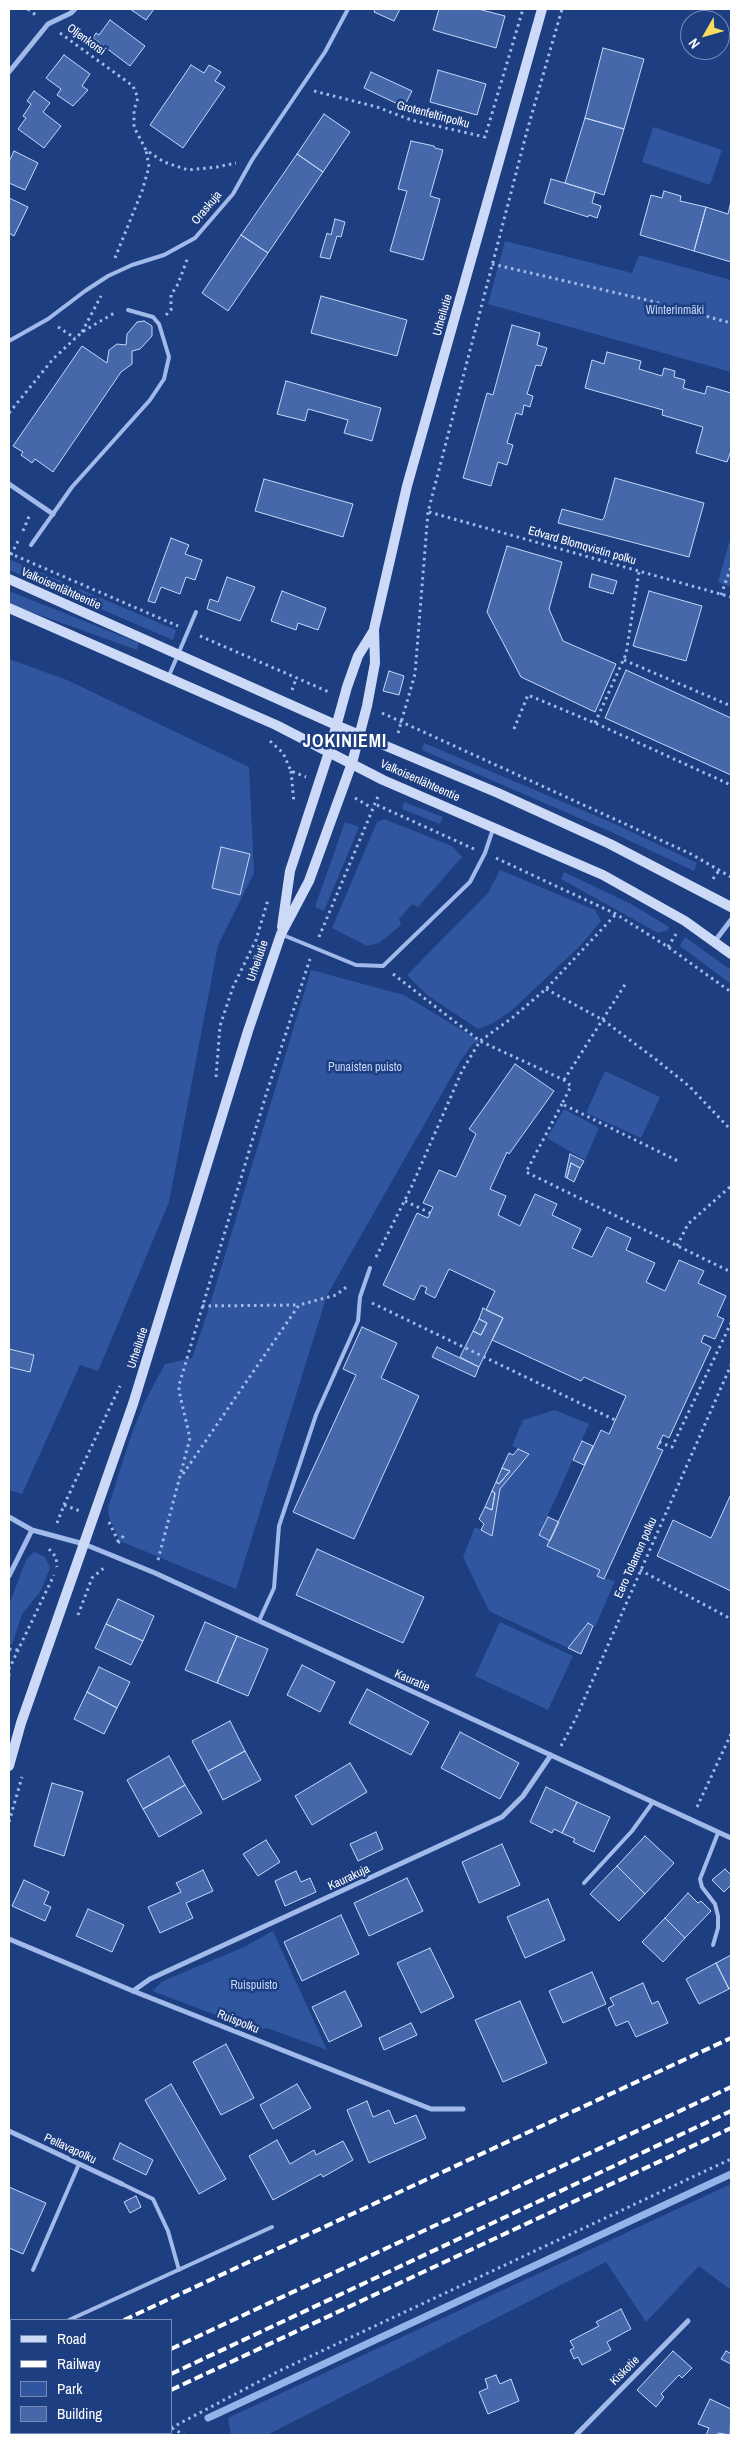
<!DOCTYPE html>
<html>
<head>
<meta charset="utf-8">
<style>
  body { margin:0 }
  #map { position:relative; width:740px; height:2444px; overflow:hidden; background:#1d3e81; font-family:"Archivo Narrow",sans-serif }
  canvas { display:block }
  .frame { position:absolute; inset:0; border:10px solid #fff; pointer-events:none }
  .legend { position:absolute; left:10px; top:2319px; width:162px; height:115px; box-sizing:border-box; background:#1d3e81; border:1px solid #778bb3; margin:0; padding:6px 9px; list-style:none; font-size:15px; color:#fff }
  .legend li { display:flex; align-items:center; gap:10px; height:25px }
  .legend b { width:25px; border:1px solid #778bb3 }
  .north { position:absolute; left:680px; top:10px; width:50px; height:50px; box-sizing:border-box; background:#1d3e81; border:1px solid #778bb3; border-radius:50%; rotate:232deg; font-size:14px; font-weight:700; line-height:20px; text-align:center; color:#fff }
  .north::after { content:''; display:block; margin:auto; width:18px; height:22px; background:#f9dd5f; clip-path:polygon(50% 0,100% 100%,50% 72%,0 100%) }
</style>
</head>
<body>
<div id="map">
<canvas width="740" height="2444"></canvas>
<div class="frame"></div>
<ul class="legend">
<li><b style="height:6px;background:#ccdaf7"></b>Road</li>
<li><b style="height:6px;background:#fff"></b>Railway</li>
<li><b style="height:14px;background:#3056a0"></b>Park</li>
<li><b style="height:14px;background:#4568ab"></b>Building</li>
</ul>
<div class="north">N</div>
</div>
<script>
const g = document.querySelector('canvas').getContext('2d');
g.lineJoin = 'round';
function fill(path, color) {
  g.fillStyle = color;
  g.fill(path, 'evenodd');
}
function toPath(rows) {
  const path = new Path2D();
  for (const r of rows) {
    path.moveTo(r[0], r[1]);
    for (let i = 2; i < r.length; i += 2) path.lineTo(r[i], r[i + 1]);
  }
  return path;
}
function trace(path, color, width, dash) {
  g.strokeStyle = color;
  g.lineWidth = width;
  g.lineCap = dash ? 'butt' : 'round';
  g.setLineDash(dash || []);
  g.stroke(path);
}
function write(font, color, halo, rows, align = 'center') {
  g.font = font + ' "Archivo Narrow",sans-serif';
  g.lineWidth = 5;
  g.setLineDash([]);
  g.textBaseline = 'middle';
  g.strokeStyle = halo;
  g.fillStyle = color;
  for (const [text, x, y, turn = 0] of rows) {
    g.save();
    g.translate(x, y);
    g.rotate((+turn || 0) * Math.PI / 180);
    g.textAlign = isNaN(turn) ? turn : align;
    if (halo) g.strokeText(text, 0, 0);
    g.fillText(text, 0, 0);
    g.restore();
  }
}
fill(toPath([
  [653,127,722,150,710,185,642,162],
  [505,241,632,273,639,255,731,280,731,372,488,304],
  [731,536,731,587,718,582],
  [9,559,176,630,173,640,9,570],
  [9,591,139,643,137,650,9,604],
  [9,659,67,680,249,767,254,873,218,945,169,1202,98,1371,80,1365,22,1494,9,1490],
  [424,743,615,824,697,863,694,871,609,831,422,750],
  [404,802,443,817,440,824,402,809],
  [384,819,452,846,462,857,418,907,412,904,399,919,401,925,379,943,367,946,332,928,377,822],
  [345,822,359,827,324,911,315,907],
  [500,870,595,910,601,921,580,946,511,1011,493,1023,478,1029,427,995,407,975,488,893],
  [564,872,631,904,669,927,668,930,658,933,561,879],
  [685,937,731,970,731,984,680,946],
  [311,970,404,995,480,1041,473,1044,461,1060,327,1295,236,1589,120,1541,109,1517,108,1508,132,1433,145,1401,165,1364,192,1358,209,1308],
  [605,1071,660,1097,641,1138,586,1113],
  [564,1109,599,1128,585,1160,547,1138],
  [555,1410,589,1424,539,1535,600,1570,597,1576,615,1581,595,1627,587,1623,568,1648,489,1611,463,1557,475,1527,492,1535,500,1489,529,1454,512,1446,523,1420],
  [34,1552,45,1557,50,1568,40,1592,22,1614,12,1645,9,1644,9,1605,26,1560],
  [500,1622,573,1656,548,1710,475,1676],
  [273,1931,327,2050,267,2028,256,2030,152,1991,163,1981,244,1947],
  [731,2184,731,2290,699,2266,646,2322,606,2262,267,2435,231,2435,228,2418]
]), '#3056a0');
trace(toPath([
  [208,2418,731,2174]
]), '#94b3eb', 7);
const building = toPath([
  [130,9,154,9,146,20,130,9],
  [375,9,400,9,394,21,374,12,375,9],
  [439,9,478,9,505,16,496,48,433,30,439,9],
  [110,20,145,46,130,66,93,38,96,33,99,35,110,20],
  [603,48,644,59,624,129,585,118,603,48],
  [64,55,90,74,82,86,88,90,73,106,57,95,61,89,46,78,64,55],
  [191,65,204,73,209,65,221,72,215,81,225,87,183,148,150,125,191,65],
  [438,70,486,84,477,115,430,102,438,70],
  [371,72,412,91,404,107,364,88,371,72],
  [34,91,50,103,43,112,61,126,44,148,18,129,26,118,23,116,31,104,27,101,34,91],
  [324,114,350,132,323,172,297,154,324,114],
  [585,118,624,129,604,195,565,183,585,118],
  [411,141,434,146,435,148,443,150,430,196,440,199,423,260,390,251,407,191,398,189,411,141],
  [14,151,38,163,25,190,9,183,9,162,14,151],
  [297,154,323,172,268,253,241,235,297,154],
  [551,179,595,192,592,203,601,206,597,218,589,215,588,217,544,203,551,179],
  [664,191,681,196,680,201,706,207,694,251,640,235,651,195,662,198,664,191],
  [9,198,28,207,14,236,9,233,9,198],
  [731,201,731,262,694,251,706,207,728,214,731,201],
  [335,219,345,222,341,237,337,236,330,259,320,257,327,233,331,235,335,219],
  [241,235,268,253,228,311,202,293,241,235],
  [321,296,407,320,397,356,311,333,321,296],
  [144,321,152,326,152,336,140,349,132,351,132,364,121,372,53,472,35,459,32,463,21,455,23,452,13,446,82,346,107,363,109,350,117,344,126,345,127,334,137,322,144,321],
  [512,325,540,333,537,345,547,348,541,366,536,365,527,394,533,396,530,407,524,405,522,415,516,413,507,443,513,445,507,465,498,462,491,486,463,478,487,393,493,395,512,325],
  [607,352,641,361,639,369,662,376,664,368,675,371,674,377,685,380,683,388,705,394,707,386,731,393,731,451,727,462,696,453,703,427,662,415,663,410,585,388,592,360,604,364,607,352],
  [286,381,381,408,372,441,344,433,348,420,308,409,305,421,277,414,286,381],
  [615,478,704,503,689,557,558,523,562,509,602,520,604,518,615,478],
  [264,479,353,504,343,537,255,511,264,479],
  [171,538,189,545,185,554,202,560,195,580,186,577,180,594,161,587,155,603,148,601,171,538],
  [507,546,562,562,549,609,563,641,616,664,595,712,521,677,487,612,507,546],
  [592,574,617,581,613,594,589,587,592,574],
  [227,577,255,587,240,621,207,609,210,599,218,602,227,577],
  [282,591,326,608,318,630,298,623,296,630,271,621,282,591],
  [649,591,702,606,686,661,633,646,649,591],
  [626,670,731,718,731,775,605,718,626,670],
  [389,671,404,676,399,695,383,691,389,671],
  [221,847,250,854,240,895,212,888,221,847],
  [515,1064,554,1091,509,1154,507,1152,490,1189,506,1196,498,1215,520,1226,535,1194,557,1204,552,1215,581,1229,572,1248,592,1257,607,1227,631,1238,626,1250,655,1263,646,1282,665,1291,679,1260,704,1271,698,1283,726,1296,717,1316,724,1319,715,1339,704,1335,701,1342,711,1347,669,1438,663,1435,657,1448,663,1450,604,1579,597,1576,600,1570,547,1546,601,1430,609,1434,626,1396,584,1377,581,1381,492,1340,503,1318,486,1310,495,1291,449,1269,435,1298,425,1293,427,1288,421,1285,414,1300,383,1285,417,1213,428,1218,433,1207,423,1203,439,1170,456,1177,476,1134,469,1129,515,1064],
  [570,1154,584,1161,580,1168,571,1163,567,1178,565,1177,570,1154],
  [571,1163,580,1168,574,1182,567,1178,571,1163],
  [483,1308,503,1318,479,1367,460,1357,473,1331,481,1335,487,1323,479,1319,483,1308],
  [479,1319,487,1323,481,1335,473,1331,479,1319],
  [362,1327,397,1343,381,1378,419,1396,354,1539,293,1512,356,1375,343,1369,362,1327],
  [437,1347,479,1367,475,1377,432,1357,437,1347],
  [9,1349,34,1355,30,1372,9,1367,9,1349],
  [582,1441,593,1446,584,1465,573,1460,582,1441],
  [518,1449,529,1454,500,1489,492,1536,481,1530,484,1524,479,1519,485,1507,492,1510,495,1493,492,1491,496,1482,499,1484,510,1471,502,1468,509,1453,513,1455,518,1449],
  [502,1468,510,1471,499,1484,496,1482,502,1468],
  [492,1491,495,1493,492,1510,485,1507,492,1491],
  [731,1494,731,1591,657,1556,673,1520,711,1538,731,1494],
  [548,1517,559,1522,550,1541,539,1535,548,1517],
  [317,1549,424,1597,403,1643,296,1595,317,1549],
  [118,1599,154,1616,143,1641,106,1624,118,1599],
  [205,1622,237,1636,217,1683,185,1670,205,1622],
  [588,1623,593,1626,581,1654,568,1648,588,1623],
  [106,1624,143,1641,131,1665,95,1648,106,1624],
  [237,1636,268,1649,248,1696,217,1683,237,1636],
  [302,1665,335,1682,320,1712,287,1695,302,1665],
  [99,1667,130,1682,117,1708,87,1692,99,1667],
  [367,1689,429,1722,411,1755,349,1723,367,1689],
  [87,1692,117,1708,104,1734,74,1719,87,1692],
  [230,1721,245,1751,208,1771,192,1741,230,1721],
  [460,1732,519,1763,500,1799,441,1768,460,1732],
  [245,1751,261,1780,223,1800,208,1771,245,1751],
  [169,1756,185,1785,143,1809,127,1780,169,1756],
  [350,1763,367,1792,312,1825,295,1796,350,1763],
  [52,1783,83,1792,64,1856,34,1846,52,1783],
  [185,1785,202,1813,159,1837,143,1809,185,1785],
  [546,1787,577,1802,562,1833,554,1829,552,1833,530,1822,546,1787],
  [577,1802,610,1817,594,1852,573,1842,575,1839,562,1833,577,1802],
  [376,1832,383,1849,358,1861,350,1844,376,1832],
  [645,1836,674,1863,645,1894,617,1866,645,1836],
  [266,1840,280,1862,258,1876,243,1854,266,1840],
  [502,1844,520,1885,479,1903,462,1862,502,1844],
  [617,1866,645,1894,619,1921,590,1894,617,1866],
  [725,1869,731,1875,731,1885,724,1892,712,1880,725,1869],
  [203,1870,213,1891,186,1903,193,1918,160,1933,148,1907,181,1892,176,1883,203,1870],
  [296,1871,301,1882,310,1878,316,1892,285,1906,275,1881,296,1871],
  [407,1878,423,1911,369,1936,354,1903,407,1878],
  [24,1880,49,1892,44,1904,51,1907,45,1921,12,1906,24,1880],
  [688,1893,698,1903,701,1901,711,1911,685,1938,665,1918,688,1893],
  [548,1899,565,1940,525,1958,507,1917,548,1899],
  [88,1909,124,1925,112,1952,76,1936,88,1909],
  [341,1915,359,1954,302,1981,284,1942,341,1915],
  [665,1918,685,1938,663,1962,642,1942,665,1918],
  [430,1948,454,1997,421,2013,397,1963,430,1948],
  [731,1955,731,1987,729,1989,716,1963,731,1955],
  [716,1963,729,1989,699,2004,686,1979,716,1963],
  [592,1972,606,2004,563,2023,549,1991,592,1972],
  [643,1983,652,2004,658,2001,668,2023,636,2037,628,2021,616,2026,608,2008,614,2005,610,1998,643,1983],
  [345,1991,362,2026,329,2042,312,2007,345,1991],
  [520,2001,547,2063,503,2082,475,2020,520,2001],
  [411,2023,417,2035,384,2050,379,2038,411,2023],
  [226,2044,254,2098,221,2115,193,2062,226,2044],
  [171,2084,226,2179,199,2194,145,2100,171,2084],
  [297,2084,311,2108,273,2129,260,2105,297,2084],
  [367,2101,373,2117,389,2110,395,2124,416,2115,426,2138,369,2163,347,2110,367,2101],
  [277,2140,290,2164,314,2150,316,2155,343,2141,353,2160,323,2177,321,2174,273,2200,249,2156,277,2140],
  [120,2143,153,2160,146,2175,113,2159,120,2143],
  [9,2187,46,2203,23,2254,9,2248,9,2187],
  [136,2196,141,2207,130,2213,124,2202,136,2196],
  [621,2309,631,2329,607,2342,611,2350,582,2365,578,2357,574,2359,570,2350,574,2348,570,2341,599,2326,596,2322,621,2309],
  [673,2351,692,2368,682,2378,679,2375,661,2394,664,2397,656,2407,637,2390,673,2351],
  [726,2351,730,2353,731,2351,731,2364,721,2359,726,2351],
  [496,2375,500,2384,511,2379,519,2401,488,2414,479,2392,488,2388,485,2379,496,2375],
  [710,2399,731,2409,730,2435,718,2433,717,2435,706,2435,709,2428,698,2424,710,2399]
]);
fill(building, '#4568ab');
trace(building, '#c6d7f7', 1);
trace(toPath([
  [28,9,37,16],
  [60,33,133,86,138,98,134,110,134,127,146,150,164,162,188,170,217,167,236,163],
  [314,91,377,107,411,120,485,137,523,9],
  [115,258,142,191,149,167,146,150],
  [492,264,647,300,731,323],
  [166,315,171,310,171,295,178,284,188,257],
  [58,327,75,338],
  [82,332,101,296],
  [9,413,53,359,82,332,116,312],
  [429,512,731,597],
  [23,531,30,514],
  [9,553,178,626],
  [11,555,18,541],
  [721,595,731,567],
  [200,636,329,692],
  [624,660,731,706],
  [292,690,296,679],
  [382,713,691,854,731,877],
  [595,723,626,654,639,572],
  [514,729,528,695,595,723,731,785],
  [398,733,415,674,428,512,527,131,562,9],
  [270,741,283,753,291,771,306,777],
  [291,771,294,803],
  [355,798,372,808],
  [377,805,474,849],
  [496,858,616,914,668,947,731,992],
  [713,879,720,869],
  [319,937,379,794],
  [668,947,676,934],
  [393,974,480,1041,564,1080,571,1086,562,1104,680,1162],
  [546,989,603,1020,654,1058,689,1086,731,1130],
  [216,1077,220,1026,233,987,256,940,268,900],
  [564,1080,626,983],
  [562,1104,526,1172,731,1272],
  [405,1201,430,1213],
  [677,1246,688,1224,731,1186],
  [376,1257,411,1188,462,1071,480,1041,512,1018,546,989,616,914],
  [372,1303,615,1420],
  [202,1306,298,1305],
  [659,1442,672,1447,731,1323],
  [183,1474,299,1305,336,1295,349,1285],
  [64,1505,120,1386],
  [109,1522,119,1543],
  [57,1523,64,1505,80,1511],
  [118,1543,124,1535],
  [49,1549,56,1557,57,1567],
  [158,1560,190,1438,179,1391,179,1385,265,1098,310,959],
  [640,1570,731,1619],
  [78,1615,92,1578,106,1566],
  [9,1649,18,1650],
  [9,1676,9,1669,54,1575],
  [561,1746,576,1718,731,1365],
  [697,1807,731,1734],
  [9,1822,22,1777],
  [171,2428,279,2371,731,2159],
  [172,2428,184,2435],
  [156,2435,161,2433]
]), '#a1bae9', 3, [2.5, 4]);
trace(toPath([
  [9,341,48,319,85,291,108,276,132,265,164,255,195,238,233,194,252,160,325,52,348,9],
  [31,545,72,487,150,400,164,379,169,357,159,324,153,317,128,310],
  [168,678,196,612],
  [283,935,356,965,383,966,470,882,485,853,493,829],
  [259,1621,274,1588,279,1526,316,1415,358,1321,360,1297,370,1268],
  [584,1883,632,1831,653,1802],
  [713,1945,718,1928,718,1916,715,1904,702,1887,700,1879,718,1833],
  [122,2184,153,2199,168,2231,179,2270],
  [33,2270,79,2164],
  [69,2320,272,2227]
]), '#a1bae9', 4);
trace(toPath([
  [9,72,48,24,71,13,75,9],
  [9,484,53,514],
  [715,941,731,920],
  [9,1517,32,1530,84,1544,155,1573,731,1838],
  [9,1576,32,1530],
  [9,1939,133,1991,431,2109,463,2109],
  [133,1991,150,1979,502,1817,523,1796,551,1755],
  [9,2131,122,2184],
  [576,2435,688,2321]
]), '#a1bae9', 5);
trace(toPath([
  [9,579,336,725,498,793,610,844,731,907],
  [9,608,276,725,383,780,603,875,685,921,731,954],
  [282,927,290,871,329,752,347,687,358,656,374,630],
  [9,1766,21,1723,133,1404,248,1031,281,934,309,881,352,763,367,706,375,663,374,629,407,486,542,9]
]), '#ccdaf7', 10);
trace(toPath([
  [124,2320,731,2038],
  [171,2349,731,2087],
  [9,2374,11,2373],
  [171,2374,731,2111],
  [171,2390,731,2128],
  [9,2425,11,2424],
  [40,2435,46,2433],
  [74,2435,80,2433]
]), '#fff', 4, [9, 4]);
write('12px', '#fff', '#1d3e81', [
  ["Oljenkorsi",86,40,36],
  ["Grotenfeltinpolku",433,115,15],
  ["Oraskuja",207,208,-50],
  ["Urheilutie",443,315,-74],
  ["Edvard Blomqvistin polku",582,546,16],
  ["Valkoisenlähteentie",61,589,24],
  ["Valkoisenlähteentie",420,781,24],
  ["Urheilutie",258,961,-71],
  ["Urheilutie",138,1348,-72],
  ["Eero Tolamon polku",636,1558,-66],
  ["Kauratie",412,1681,24],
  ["Kaurakuja",349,1878,-25],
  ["Ruispolku",238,2022,22],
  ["Pellavapolku",70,2149,25],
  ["Kiskotie",625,2371,-45]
]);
write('12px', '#c6d7f7', '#1d3e81', [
  ["Winterinmäki",675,311],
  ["Punaisten puisto",365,1068],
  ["Ruispuisto",254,1986]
]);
g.letterSpacing = '1px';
write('bold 18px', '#fff', '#1d3e81', [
  ["JOKINIEMI",345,742]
]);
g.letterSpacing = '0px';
</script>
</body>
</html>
